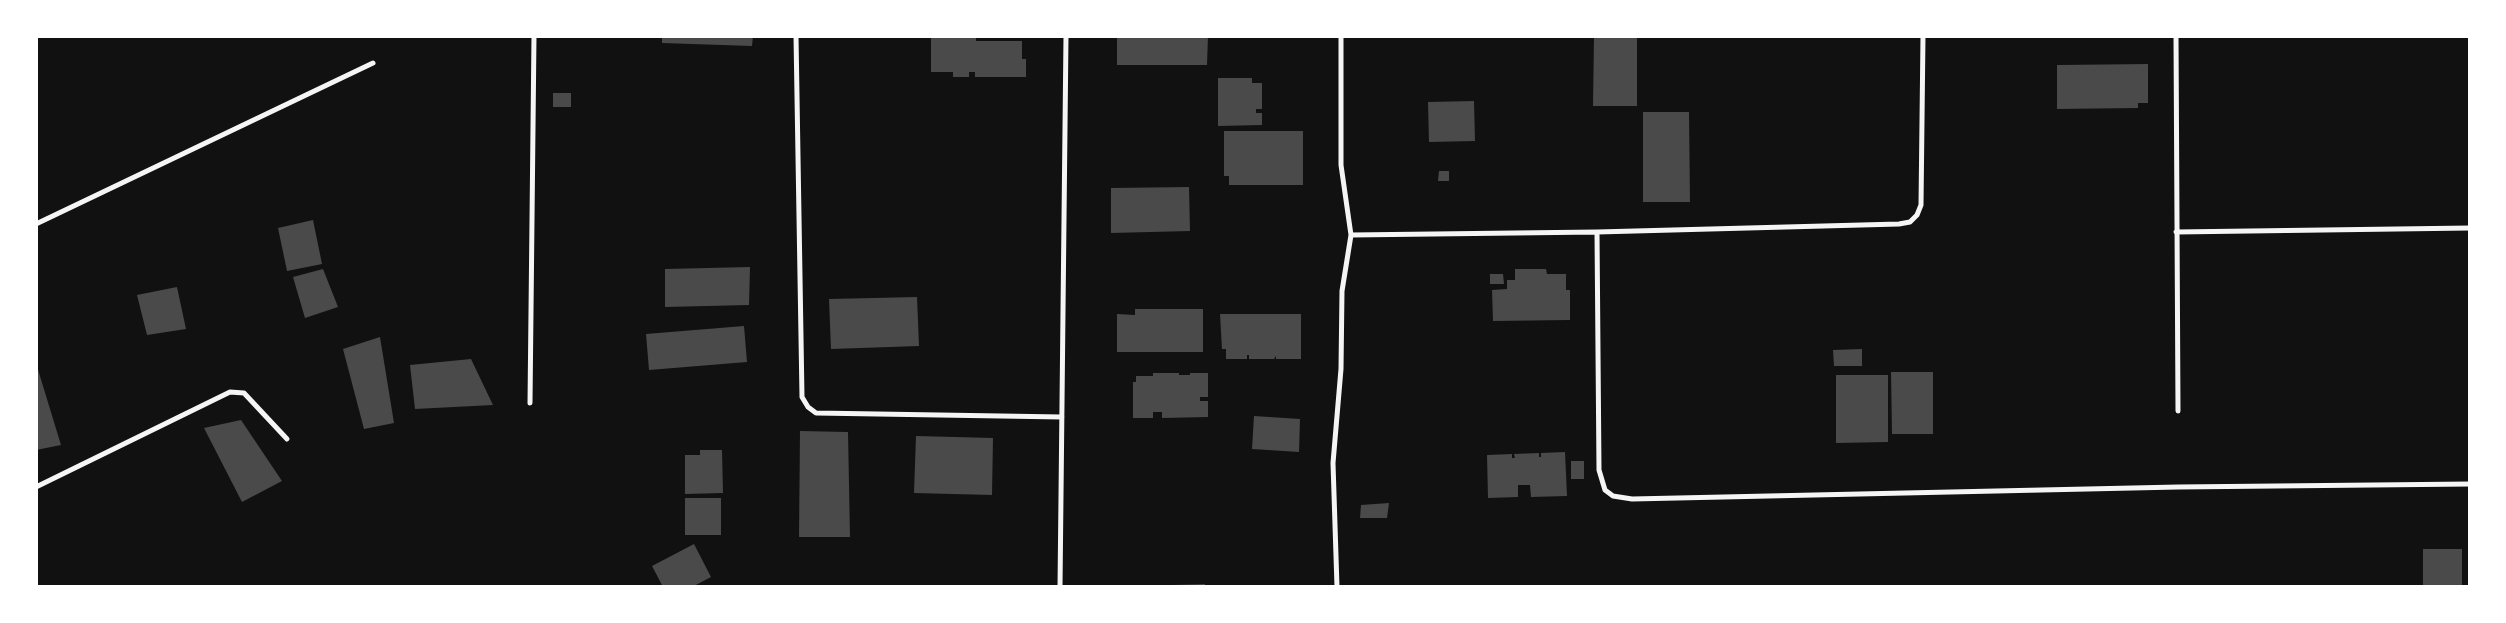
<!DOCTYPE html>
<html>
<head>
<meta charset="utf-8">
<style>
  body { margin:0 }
  #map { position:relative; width:2506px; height:623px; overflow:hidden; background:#111; font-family:Spectral,serif }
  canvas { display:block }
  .frame { position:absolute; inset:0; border:38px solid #fff; pointer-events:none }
</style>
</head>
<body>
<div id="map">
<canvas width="2506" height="623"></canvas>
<div class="frame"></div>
</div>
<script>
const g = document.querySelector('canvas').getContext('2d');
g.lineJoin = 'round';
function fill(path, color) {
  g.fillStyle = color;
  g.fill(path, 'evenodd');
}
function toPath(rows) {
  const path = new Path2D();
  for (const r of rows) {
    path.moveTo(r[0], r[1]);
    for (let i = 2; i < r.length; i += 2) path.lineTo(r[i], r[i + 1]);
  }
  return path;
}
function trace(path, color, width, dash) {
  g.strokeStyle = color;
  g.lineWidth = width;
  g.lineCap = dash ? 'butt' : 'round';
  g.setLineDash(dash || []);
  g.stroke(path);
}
fill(toPath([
  [662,36,753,36,752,46,662,43],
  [931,36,976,36,976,41,1022,41,1022,59,1026,59,1026,77,975,77,975,72,969,72,969,77,953,77,953,72,931,72],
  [1117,36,1208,36,1207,65,1117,65],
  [1594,36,1637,36,1637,106,1593,106],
  [2148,64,2148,103,2138,103,2138,108,2057,109,2057,65],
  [1218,78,1252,78,1252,83,1262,83,1262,109,1256,109,1256,113,1262,113,1262,125,1218,126],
  [553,93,571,93,571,107,553,107],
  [1474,101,1475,141,1429,142,1428,102],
  [1643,112,1689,112,1690,202,1643,202],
  [1224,131,1303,131,1303,185,1229,185,1229,176,1224,176],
  [1439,171,1449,171,1449,181,1438,181],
  [1189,187,1190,231,1111,233,1111,188],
  [313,220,322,264,287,271,278,228],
  [750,267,749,305,665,307,665,269],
  [323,269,338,307,305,318,293,277],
  [1515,269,1546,269,1547,274,1566,274,1566,290,1570,290,1570,320,1493,321,1492,290,1507,289,1507,280,1515,280],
  [1490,274,1503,274,1504,284,1490,284],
  [177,287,186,329,147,335,137,295],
  [917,297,919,346,831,349,829,299],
  [1135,309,1203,309,1203,352,1117,352,1117,314,1135,315],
  [1220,314,1301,314,1301,359,1276,359,1276,356,1274,359,1249,359,1249,355,1247,355,1247,359,1226,359,1226,349,1222,349],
  [744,326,747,362,649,370,646,334],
  [380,337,394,423,364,429,343,349],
  [1862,349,1862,366,1834,366,1833,350],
  [471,359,493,405,415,409,410,365],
  [36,363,61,445,36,450],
  [1891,372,1933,372,1933,434,1892,434],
  [1153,373,1179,373,1179,375,1190,375,1190,373,1208,373,1208,397,1200,397,1200,401,1208,401,1208,417,1162,418,1162,412,1153,412,1153,418,1133,418,1133,382,1136,382,1136,376,1153,376],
  [1836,375,1888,375,1888,442,1836,443],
  [1254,416,1300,419,1299,452,1252,449],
  [241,420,282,481,242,502,204,428],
  [800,431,848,432,850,537,799,537],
  [916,436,993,438,992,495,914,493],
  [700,450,722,450,723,493,685,494,685,455,700,455],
  [1565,452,1567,496,1531,497,1530,485,1518,485,1518,497,1488,498,1487,455,1512,454,1512,458,1515,458,1514,454,1539,453,1539,457,1541,457,1541,453],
  [1571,461,1584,461,1584,479,1571,479],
  [685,498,721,498,721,535,685,535],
  [1389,503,1387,518,1360,518,1361,505],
  [694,544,711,577,692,587,663,587,652,566],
  [2423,549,2462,549,2462,587,2423,587],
  [1205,584,1205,587,1172,587,1172,585]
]), '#4a4a4a');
trace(toPath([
  [796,36,802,397,808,407,816,413,1062,417],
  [1341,36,1341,165,1351,235],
  [2176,36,2178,411],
  [36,224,373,63],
  [1597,232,1599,470,1605,490,1613,496,1632,499,2178,487,2470,484],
  [2176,232,2470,228],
  [530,403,534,36],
  [36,487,230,392,244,393,287,439],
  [1060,587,1066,36],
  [1337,587,1333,463,1341,369,1342,291,1351,235,1597,232,1899,224,1910,222,1917,215,1921,205,1923,36]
]), '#f5f5f5', 5);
</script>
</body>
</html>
